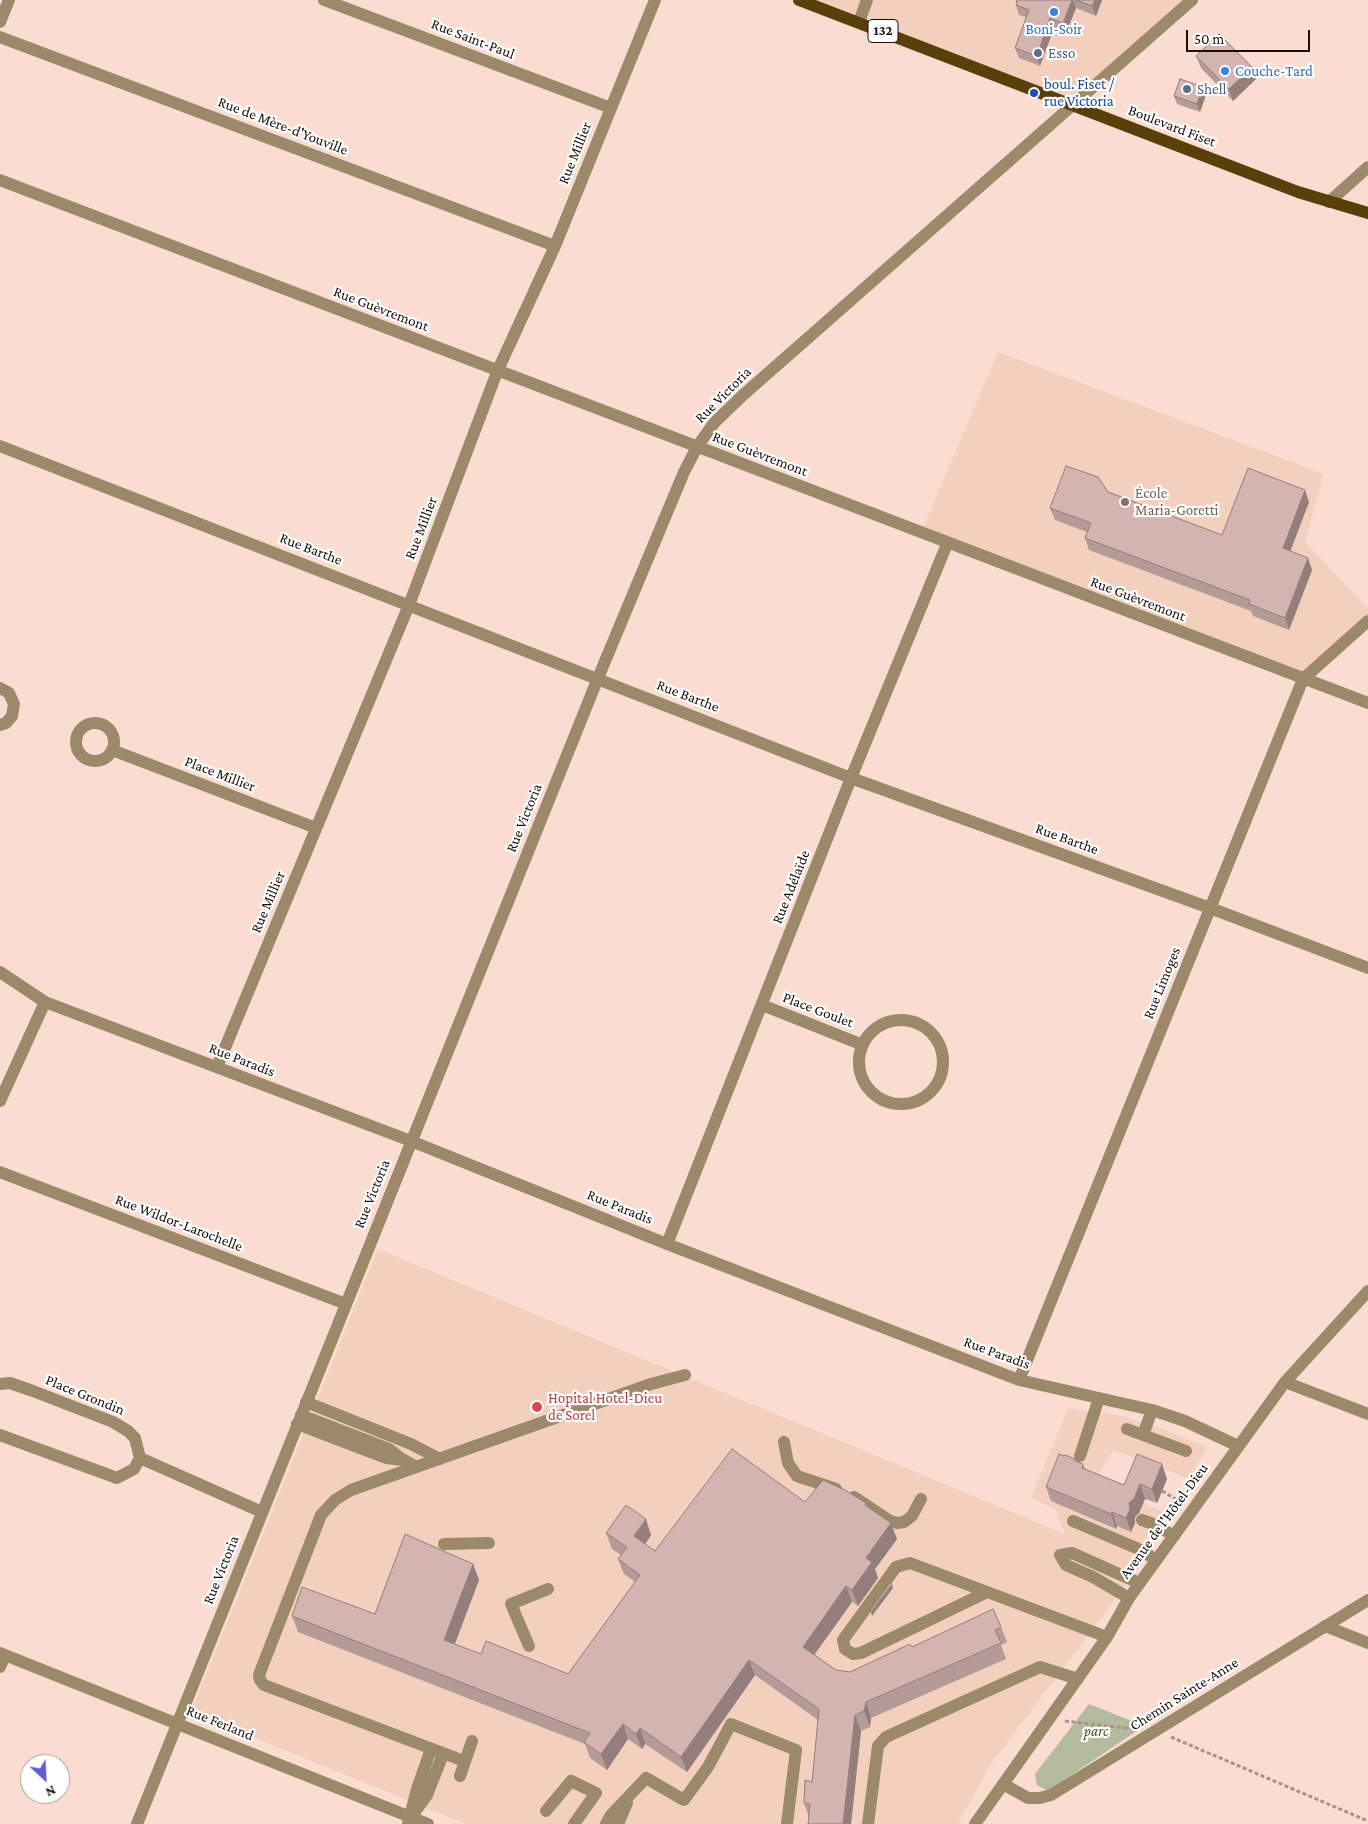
<!DOCTYPE html>
<html>
<head>
<meta charset="utf-8">
<style>
  body { margin:0 }
  #map { position:relative; width:1368px; height:1824px; overflow:hidden; background:#faddd0; font-family:"Crimson Pro",serif }
  canvas { display:block }
  .north { position:absolute; left:20px; top:1754px; width:50px; height:50px; box-sizing:border-box; background:#fff; border:1px solid #a39f9d; border-radius:50%; rotate:155deg; font-size:14px; font-weight:700; line-height:20px; text-align:center; color:#19100b }
  .north::after { content:''; display:block; margin:auto; width:18px; height:22px; background:#5f5ed7; clip-path:polygon(50% 0,100% 100%,50% 72%,0 100%) }
  .scale { position:absolute; left:1186px; top:30px; width:124px; height:22px; box-sizing:border-box; border:2px solid #19100b; border-top:0; padding-left:6px; font-size:15px; line-height:18px; white-space:nowrap; color:#19100b; -webkit-text-stroke:4px #fff; paint-order:stroke }
</style>
</head>
<body>
<div id="map">
<canvas width="1368" height="1824"></canvas>
<div class="north">N</div>
<div class="scale">50 m</div>
</div>
<script>
const g = document.querySelector('canvas').getContext('2d');
g.lineJoin = 'round';
function fill(path, color) {
  g.fillStyle = color;
  g.fill(path, 'evenodd');
}
function toPath(rows) {
  const path = new Path2D();
  for (const r of rows) {
    if (r.length === 3) {
      path.moveTo(r[0] + r[2], r[1]);
      path.arc(r[0], r[1], r[2], 0, 2 * Math.PI);
      continue;
    }
    path.moveTo(r[0], r[1]);
    for (let i = 2; i < r.length; i += 2) path.lineTo(r[i], r[i + 1]);
  }
  return path;
}
function trace(path, color, width, dash) {
  g.strokeStyle = color;
  g.lineWidth = width;
  g.lineCap = dash ? 'butt' : 'round';
  g.setLineDash(dash || []);
  g.stroke(path);
}
function write(font, color, halo, rows, align = 'center') {
  g.font = font + ' "Crimson Pro",serif';
  g.lineWidth = 4.5;
  g.setLineDash([]);
  g.textBaseline = 'middle';
  g.strokeStyle = halo;
  g.fillStyle = color;
  for (const [text, x, y, turn = 0] of rows) {
    g.save();
    g.translate(x, y);
    g.rotate((+turn || 0) * Math.PI / 180);
    g.textAlign = isNaN(turn) ? turn : align;
    if (halo) g.strokeText(text, 0, 0);
    g.fillText(text, 0, 0);
    g.restore();
  }
}
fill(toPath([
  [803,0,1189,0,1073,106],
  [998,352,1324,474,1305,542,1368,608,1368,617,1305,676,922,530],
  [378,1249,1065,1534,1055,1509,1031,1498,1068,1408,1122,1416,1162,1429,1200,1444,1205,1447,1206,1450,1188,1478,1113,1450,1093,1483,1164,1512,1129,1560,1140,1566,991,1764,958,1824,466,1824,191,1712]
]), '#f3cfbe');
fill(toPath([
  [1089,1704,1144,1726,1048,1791,1037,1785,1035,1774]
]), '#b3bb9f');
trace(toPath([
  [1162,1491,1181,1502],
  [1065,1721,1133,1729],
  [1171,1737,1368,1821]
]), '#a89288', 3, [4, 2.5]);
trace(toPath([
  [324,0,611,108],
  [0,22,9,0],
  [859,22,867,0],
  [0,37,555,246],
  [0,180,1368,703],
  [1329,202,1368,167],
  [0,446,851,778,1210,908,1368,968],
  [0,688,9,693,14,704,12,716,6,723,0,725],
  [95,742,19],
  [112,750,316,828],
  [0,972,45,1002,411,1141,667,1244,1019,1380,1152,1410,1185,1421,1238,1446],
  [762,1005,863,1045],
  [901,1062,42],
  [217,1067,409,605,497,372,555,246,655,0],
  [0,1101,45,1002],
  [0,1172,346,1304],
  [667,1244,851,778,947,544],
  [1019,1380,1303,679,1368,621],
  [1285,1382,1368,1414],
  [0,1384,10,1383,33,1391,113,1422,128,1431,135,1438,140,1458,134,1469,117,1478,0,1435],
  [306,1402,411,1444,440,1459],
  [301,1415,389,1449,403,1460],
  [297,1424,386,1458,404,1460,416,1467],
  [1127,1429,1186,1451],
  [1143,1435,1152,1410],
  [784,1442,788,1463,797,1476,836,1489],
  [1080,1456,1099,1398],
  [140,1458,262,1512],
  [854,1497,890,1521,897,1523,904,1522,912,1516,921,1499],
  [1142,1520,1156,1525,1174,1536],
  [1073,1521,1141,1550,1156,1560],
  [444,1544,489,1543],
  [987,1592,861,1653,853,1654,845,1649,843,1640,896,1567,910,1563,1107,1637],
  [1129,1598,1093,1577,1066,1565,1060,1555,1072,1553,1139,1583],
  [1325,1626,1368,1643],
  [529,1646,511,1604,548,1589],
  [0,1653,428,1824],
  [0,1667,5,1655],
  [464,1761,264,1685,260,1680,259,1675,321,1515,335,1500,351,1490,651,1384,685,1375],
  [460,1776,472,1741],
  [1003,1784,1028,1798,1040,1798,1051,1795,1368,1600],
  [546,1811,571,1781,596,1793,574,1824],
  [414,1813,427,1795,443,1754],
  [137,1824,598,678,684,472,697,447,714,423,742,396,1192,0],
  [408,1824,417,1789,431,1749],
  [606,1824,611,1815,646,1778,684,1800,708,1767,731,1724,796,1750,787,1824],
  [618,1824,627,1803],
  [868,1824,878,1746,886,1737,1040,1667,1078,1679],
  [975,1824,1107,1637,1129,1598,1285,1382,1368,1291]
]), '#9c896a', 12);
trace(toPath([
  [799,0,1298,192,1368,213]
]), '#5a3f0b', 12);
fill(toPath([
  [1017,0,1102,0,1096,16,1076,8,1066,33,1054,28,1040,66,1019,58,1015,48,1026,17,1019,15,1016,5],
  [1196,56,1252,67,1256,79,1233,101,1201,68],
  [1203,87,1206,95,1200,112,1177,104,1174,96],
  [1108,492,1222,535,1309,502,1290,551,1312,570,1289,630,1253,616,1251,611,1089,550,1085,538,1087,532,1055,520,1050,508],
  [1076,1461,1083,1464,1085,1469,1124,1485,1167,1479,1157,1503,1145,1499,1139,1513,1135,1517,1135,1523,1131,1532,1117,1526,1116,1529,1051,1501,1046,1487],
  [805,1502,866,1503,867,1506,897,1539,875,1569,878,1578,858,1606,852,1602,814,1655,836,1670,850,1672,912,1647,1001,1627,1007,1642,1001,1645,1006,1659,871,1718,870,1727,861,1731,851,1824,808,1824,809,1817,804,1803,812,1782,818,1720,755,1675,687,1772,645,1744,642,1749,628,1739,607,1770,590,1758,585,1744,298,1632,292,1616,375,1614,473,1564,479,1580,455,1644,481,1654,568,1674,635,1582,624,1574,618,1559,621,1555,612,1549,606,1533,651,1535,645,1544,655,1551]
]), '#b59b97');
fill(toPath([
  [1072,0,1073,0,1076,8,1066,33,1063,23],
  [1095,0,1102,0,1096,16,1092,6],
  [1050,18,1054,28,1040,66,1037,56],
  [1252,67,1256,79,1233,101,1229,89],
  [1203,87,1206,95,1200,112,1197,104],
  [1305,490,1309,502,1287,560,1283,548],
  [1308,558,1312,570,1289,630,1285,618],
  [1162,1464,1167,1479,1157,1503,1152,1489],
  [1140,1484,1145,1499,1139,1513,1135,1517,1135,1523,1131,1532,1126,1518,1129,1503],
  [1112,1512,1117,1526,1116,1529,1111,1514],
  [646,1519,651,1535,640,1552,634,1536],
  [891,1523,897,1539,875,1569,878,1578,858,1606,852,1590,866,1558],
  [473,1564,479,1580,450,1656,444,1640],
  [892,1584,893,1588,872,1616,871,1612],
  [846,1586,852,1602,809,1662,803,1647],
  [749,1660,755,1675,687,1772,681,1757],
  [866,1702,871,1718,870,1727,864,1711],
  [855,1715,861,1731,851,1824,843,1824],
  [623,1724,628,1739,607,1770,601,1754],
  [640,1728,645,1744,642,1749,636,1734]
]), '#947e7b');
const building = toPath([
  [1017,0,1072,0,1063,23,1050,18,1037,56,1015,48,1029,10,1016,5,1017,0],
  [1076,0,1095,0,1092,6,1076,0],
  [1219,34,1252,67,1229,89,1196,56,1219,34],
  [1180,79,1203,87,1197,104,1174,96,1180,79],
  [1066,466,1098,477,1108,492,1222,535,1248,468,1305,490,1283,548,1308,558,1285,618,1249,604,1250,600,1085,538,1091,523,1050,508,1066,466],
  [732,1449,805,1502,823,1480,845,1490,866,1503,865,1505,891,1523,866,1558,872,1562,852,1590,846,1586,803,1647,836,1670,850,1672,910,1644,912,1647,993,1609,1001,1627,995,1630,1001,1643,866,1702,864,1711,855,1715,843,1824,808,1824,810,1804,804,1803,805,1780,812,1782,819,1709,749,1660,681,1757,640,1728,636,1734,623,1724,601,1754,584,1742,590,1733,292,1616,302,1587,375,1614,405,1534,473,1564,444,1640,481,1654,486,1641,568,1674,640,1575,618,1559,627,1547,606,1533,626,1505,646,1519,634,1536,655,1551,732,1449],
  [1059,1454,1064,1456,1065,1455,1075,1459,1075,1461,1083,1464,1082,1468,1124,1485,1137,1454,1162,1464,1152,1489,1140,1484,1134,1499,1129,1503,1130,1509,1126,1518,1112,1512,1111,1514,1046,1487,1059,1454],
  [890,1583,892,1584,871,1612,870,1611,890,1583]
]);
fill(building, '#d3b4b0');
trace(building, '#947e7b', 1);
for (const [x, y, r, color] of [
  [1054,12,5,"#3f7fe0"],
  [1038,53,5,"#5c6f8a"],
  [1225,71,5,"#3f7fe0"],
  [1187,89,5,"#5c6f8a"],
  [1034,93,5,"#1a4fb4"],
  [1125,502,5,"#8d6e63"],
  [537,1407,6,"#e0444e"]
]) {
  const dot = new Path2D();
  dot.arc(x, y, r, 0, 2 * Math.PI);
  g.fillStyle = color;
  g.fill(dot);
  trace(dot, '#fff', 2);
}
for (const [x, y, w] of [
  [883,31,30]
]) {
  const box = new Path2D();
  box.roundRect(x - w / 2, y - 11.5, w, 23, 4);
  g.fillStyle = '#fff';
  g.fill(box);
  trace(box, '#19100b', 1);
}
write('bold 14px', '#19100b', null, [
  ["132",883,31]
]);
write('15px', '#366cbe', '#fff', [
  ["Boni-Soir",1054,29],
  ["Couche-Tard",1235,71,"left"]
]);
write('15px', '#19100b', '#fff', [
  ["Rue Saint-Paul",473,39,21],
  ["Rue de Mère-d'Youville",283,126,21],
  ["Boulevard Fiset",1172,126,21],
  ["Rue Millier",575,153,-68],
  ["Rue Guèvremont",381,309,21],
  ["Rue Victoria",723,395,-45],
  ["Rue Guèvremont",760,454,21],
  ["Rue Millier",421,528,-69],
  ["Rue Barthe",311,549,21],
  ["Rue Guèvremont",1138,599,21],
  ["Rue Barthe",688,696,21],
  ["Place Millier",220,774,21],
  ["Rue Victoria",524,818,-68],
  ["Rue Barthe",1067,839,20],
  ["Rue Adélaïde",791,887,-68],
  ["Rue Millier",268,902,-67],
  ["Rue Limoges",1162,983,-68],
  ["Place Goulet",818,1010,21],
  ["Rue Paradis",242,1060,21],
  ["Rue Victoria",372,1194,-68],
  ["Rue Paradis",620,1207,22],
  ["Rue Wildor-Larochelle",179,1223,21],
  ["Rue Paradis",997,1353,20],
  ["Place Grondin",85,1395,22],
  ["Avenue de l'Hôtel-Dieu",1164,1521,-54],
  ["Rue Victoria",221,1570,-68],
  ["Chemin Sainte-Anne",1184,1694,-32],
  ["Rue Ferland",220,1723,22]
]);
write('15px', '#4e5e75', '#fff', [
  ["Esso",1048,53],
  ["Shell",1197,89]
], 'left');
write('15px', '#164399', '#fff', [
  ["boul. Fiset /",1044,84],
  ["rue Victoria",1044,101]
], 'left');
write('15px', '#785e54', '#fff', [
  ["École",1135,493],
  ["Maria-Goretti",1135,510]
], 'left');
write('15px', '#be3a42', '#fff', [
  ["Hopital Hotel-Dieu",548,1398],
  ["de Sorel",548,1415]
], 'left');
write('italic 15px', '#4d5923', '#fff', [
  ["parc",1096,1731]
]);
</script>
</body>
</html>
